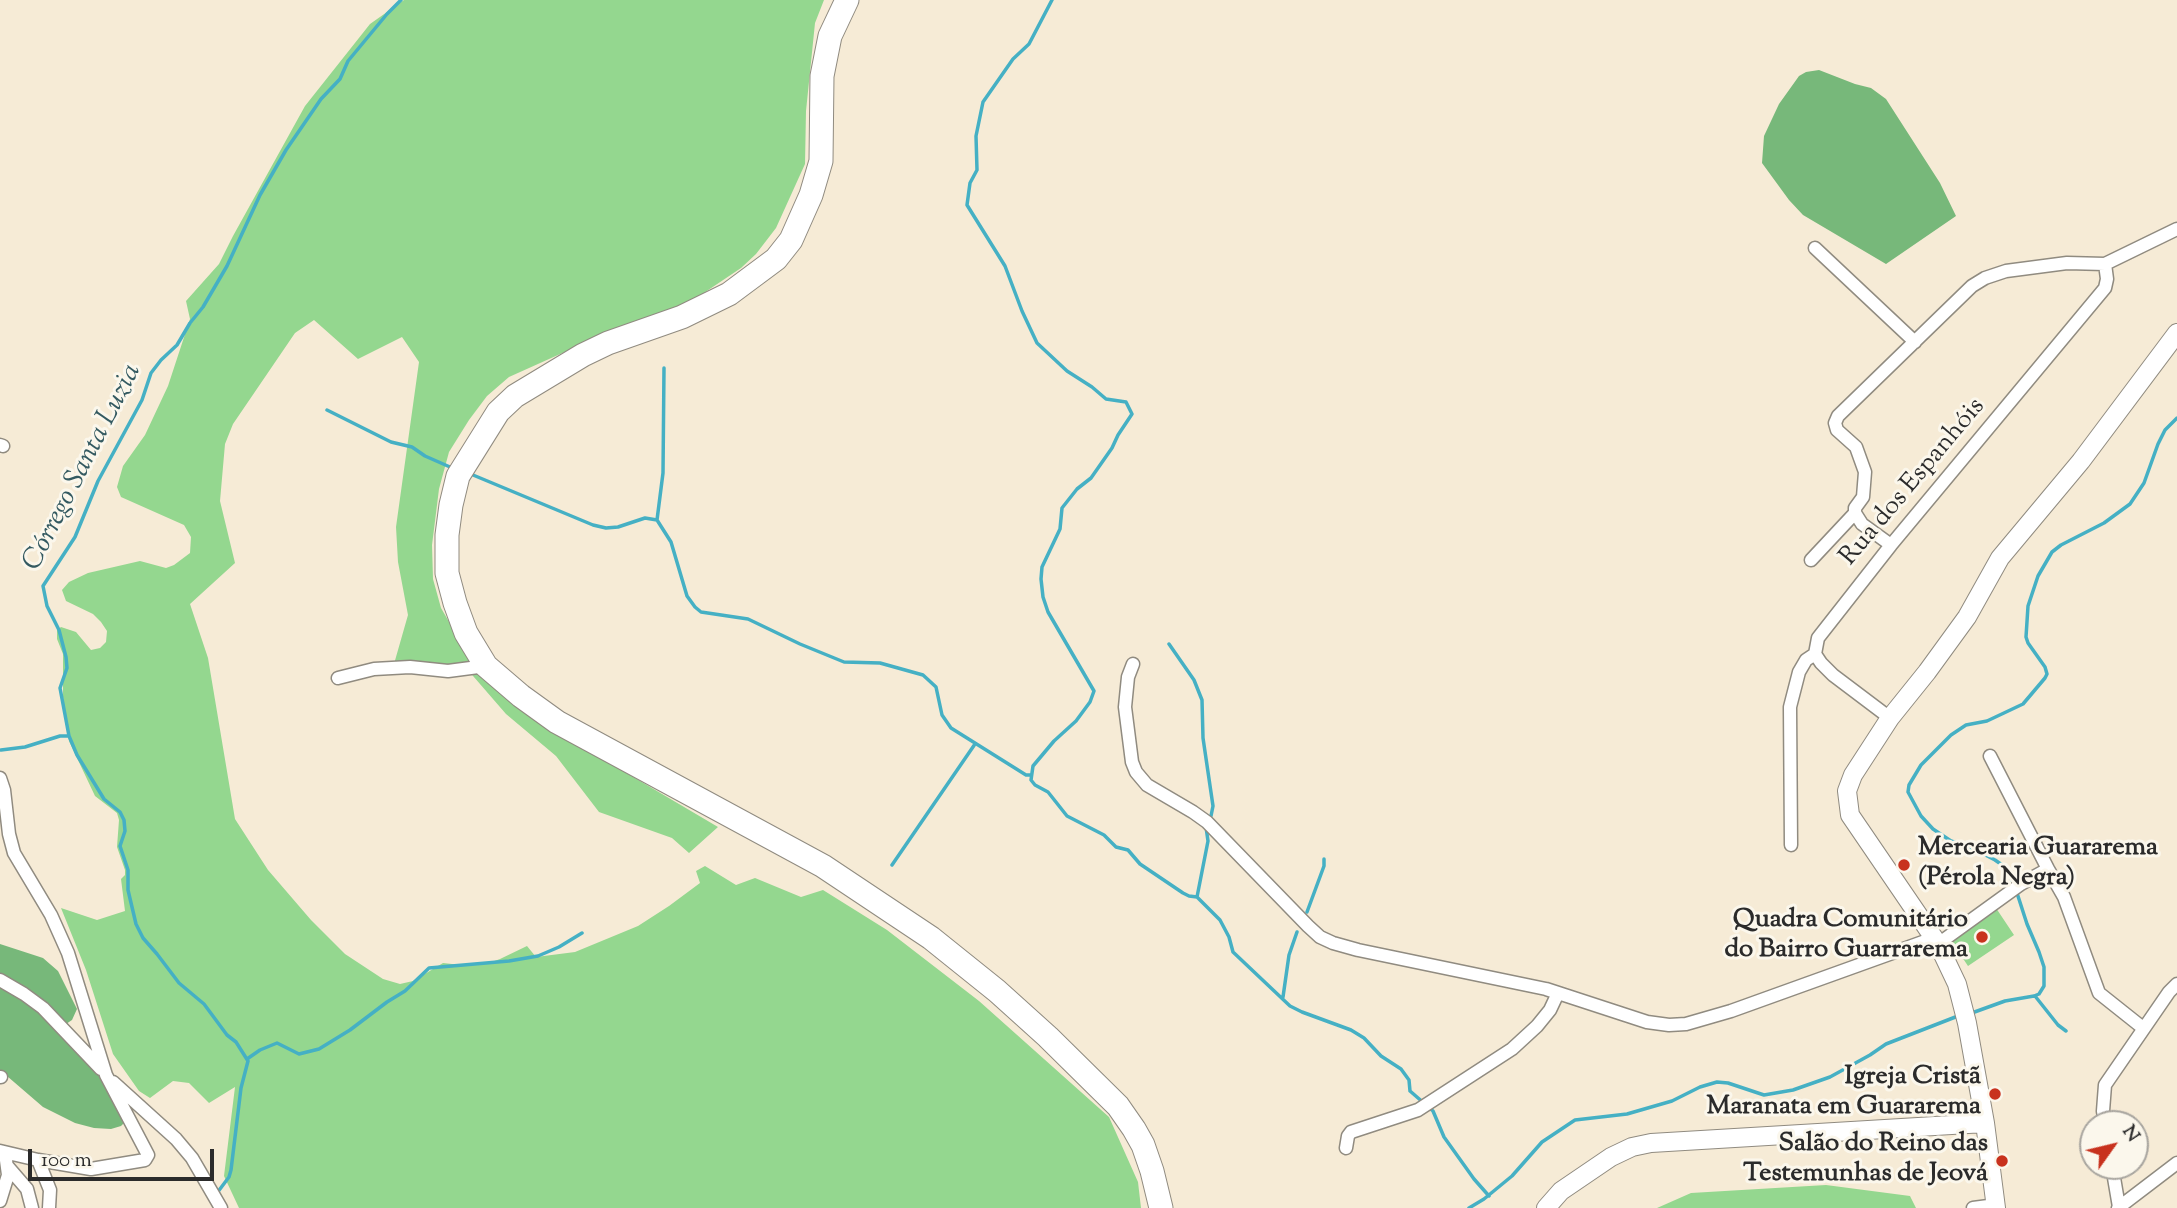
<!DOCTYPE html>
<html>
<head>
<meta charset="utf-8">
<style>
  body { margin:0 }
  #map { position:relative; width:2177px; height:1208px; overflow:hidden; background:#f6ebd6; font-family:"Sorts Mill Goudy",serif }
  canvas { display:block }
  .north { position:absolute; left:2079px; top:1110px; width:70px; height:70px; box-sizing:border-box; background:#fbf7ec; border:2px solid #a8a59f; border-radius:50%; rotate:56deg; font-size:19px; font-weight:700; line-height:28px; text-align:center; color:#2b2b2b }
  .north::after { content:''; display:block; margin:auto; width:24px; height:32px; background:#c8321e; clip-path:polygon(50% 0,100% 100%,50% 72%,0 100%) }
  .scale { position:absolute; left:28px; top:1149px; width:186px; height:32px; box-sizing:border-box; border:4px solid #2b2b2b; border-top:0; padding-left:9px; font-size:21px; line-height:24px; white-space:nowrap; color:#2b2b2b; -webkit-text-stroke:5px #fbf7ec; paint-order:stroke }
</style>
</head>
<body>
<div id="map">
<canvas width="2177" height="1208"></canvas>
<div class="north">N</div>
<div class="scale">100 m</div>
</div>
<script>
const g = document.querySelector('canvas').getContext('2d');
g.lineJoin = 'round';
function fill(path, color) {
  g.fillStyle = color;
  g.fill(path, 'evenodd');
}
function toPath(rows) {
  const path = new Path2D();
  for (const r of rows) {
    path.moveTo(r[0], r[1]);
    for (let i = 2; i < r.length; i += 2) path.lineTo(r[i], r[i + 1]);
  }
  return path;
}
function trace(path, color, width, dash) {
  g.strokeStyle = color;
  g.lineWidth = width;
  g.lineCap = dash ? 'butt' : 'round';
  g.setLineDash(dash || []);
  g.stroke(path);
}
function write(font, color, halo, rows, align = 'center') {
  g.font = font + ' "Sorts Mill Goudy",serif';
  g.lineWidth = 6;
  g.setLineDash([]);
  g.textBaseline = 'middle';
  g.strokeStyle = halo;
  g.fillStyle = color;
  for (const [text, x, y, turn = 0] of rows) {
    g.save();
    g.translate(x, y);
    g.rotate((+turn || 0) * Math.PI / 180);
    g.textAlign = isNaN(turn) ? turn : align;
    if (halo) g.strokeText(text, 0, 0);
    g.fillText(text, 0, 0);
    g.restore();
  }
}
fill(toPath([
  [404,0,824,0,815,23,806,111,805,164,776,228,756,254,741,268,683,307,578,346,509,377,487,396,469,420,449,452,439,489,432,545,433,579,441,608,459,639,545,725,718,827,689,853,672,838,599,812,556,756,506,714,467,669,394,664,408,615,398,562,396,527,419,362,402,337,358,359,314,320,295,333,233,424,225,444,220,501,235,563,190,604,208,658,235,819,268,870,311,920,345,954,383,979,400,984,413,981,443,963,461,965,486,964,500,959,527,946,536,957,575,952,638,926,669,906,700,883,696,871,705,866,736,885,755,878,801,897,823,890,887,930,979,1001,1109,1117,1138,1182,1141,1208,239,1208,224,1176,235,1087,209,1103,189,1083,173,1081,150,1098,139,1091,113,1054,86,970,61,908,97,920,125,911,121,879,125,875,125,870,117,847,119,820,117,813,95,796,69,741,63,697,63,654,57,639,57,630,61,627,76,632,91,650,100,648,106,642,107,631,101,622,93,614,66,601,62,590,69,582,88,573,140,561,166,568,174,565,190,553,191,537,184,525,121,497,117,487,123,466,145,435,168,386,190,319,186,301,219,264,233,236,305,106,370,24],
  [1996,908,2014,935,1968,966,1950,939],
  [1826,1185,1910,1196,1916,1208,1657,1208,1691,1193]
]), '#94d78f');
fill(toPath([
  [1819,70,1855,84,1871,88,1886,99,1940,183,1956,216,1886,264,1803,215,1789,200,1762,163,1764,136,1779,104,1799,76,1806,72],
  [0,944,43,958,58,971,77,1009,72,1020,66,1024,93,1068,108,1085,129,1118,121,1126,111,1129,94,1128,75,1123,43,1107,0,1070]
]), '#77b87a');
trace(toPath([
  [1052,0,1029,44,1013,59,983,102,976,136,977,170,970,183,967,205,1005,266,1022,311,1037,343,1067,371,1092,387,1106,399,1126,402,1132,414,1118,435,1112,448,1091,478,1077,489,1062,508,1060,529,1042,567,1041,579,1043,597,1048,612,1094,691,1090,702,1076,721,1054,741,1033,766,1031,780,1035,785,1048,792,1067,816,1104,835,1116,847,1128,850,1140,864,1183,893,1189,896,1197,897,1220,920,1229,937,1233,952,1290,1006,1302,1012,1351,1030,1364,1038,1381,1056,1401,1069,1409,1080,1410,1091,1433,1111,1444,1137,1474,1179,1489,1196],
  [327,410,391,442,412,447,425,456,450,467],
  [473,475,593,525,606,528,618,527,645,518,657,520,671,542,687,596,695,607,701,612,748,619,800,644,844,662,880,663,923,675,936,687,942,715,951,728,1026,775,1031,775],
  [657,520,663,473,664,368],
  [1169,644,1194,680,1202,700,1203,738,1213,806,1211,816],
  [1,750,25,747,60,736,69,736],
  [892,865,975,744],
  [2014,885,2005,867,1995,860,1972,848,1951,841,1933,829,1921,816,1908,792,1909,785,1921,765,1951,735,1966,725,1987,721,2023,704,2045,678,2047,674,2045,667,2028,643,2026,637,2028,606,2038,576,2052,552,2061,545,2104,523,2130,504,2144,483,2158,444,2165,430,2177,418],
  [1197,897,1208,841,1206,827],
  [1307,912,1324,866,1324,859],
  [2035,996,2058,1025,2066,1031],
  [1283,997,1289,955,1297,932],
  [1969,1014,2005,1001,2034,996,2039,994,2044,986,2044,967,2039,952,2027,924,2017,893],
  [247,1059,260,1050,277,1043,299,1054,319,1049,350,1030,387,1002,405,991,429,968,509,961,538,956,559,947,582,933],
  [217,1193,229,1177,231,1170,241,1088,248,1061,236,1042,227,1035,204,1004,179,983,157,954,143,938,136,924,128,890,128,870,120,846,125,831,124,820,120,812,104,799,77,755,69,736,60,688,67,668,66,657,59,630,47,606,43,586,75,537,98,481,142,400,151,373,161,360,177,345,190,323,203,307,227,266,260,195,286,150,321,99,340,79,348,61,387,14,401,0],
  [1469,1208,1484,1199,1512,1176,1542,1142,1575,1120,1627,1114,1672,1101,1700,1087,1717,1082,1728,1083,1764,1095,1793,1090,1830,1077,1870,1055,1886,1044,1958,1016]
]), '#45b0c4', 3.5);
const street = toPath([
  [1815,248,1915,342],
  [0,445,3,446],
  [1891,545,1862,524,1855,513,1855,508,1863,497,1865,472,1856,447,1837,430,1835,423,1838,416,1972,286,1985,278,2006,271,2067,263,2105,264,2177,229],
  [1811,560,1855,513],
  [1133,664,1128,677,1125,707,1132,762,1136,772,1147,785,1193,812,1207,822,1308,926,1320,937,1333,943,1358,950,1546,989,1647,1022,1669,1025,1686,1024,1731,1011,1934,938],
  [338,678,374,669,410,667,448,671,486,666],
  [1890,718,1833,675,1821,663,1815,654,1818,638,1891,545,2105,288,2107,279,2105,264],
  [1990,756,2048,869,2064,897,2099,993,2143,1028],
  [0,778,4,790,9,834,14,853,51,915,68,953,106,1075,148,1155,145,1160,91,1169,38,1160,0,1151],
  [1791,845,1790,707,1799,672,1806,660,1815,654],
  [1938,944,2021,884,2048,869],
  [0,980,24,994,43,1008,101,1069],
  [0,1077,1,1077],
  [113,1082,176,1139,192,1158,221,1208],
  [2105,1124,2103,1111,2105,1085,2169,992,2177,984],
  [1346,1148,1348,1136,1351,1132,1418,1110,1512,1049,1537,1026,1550,1010,1558,993],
  [38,1160,50,1190,49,1208],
  [2112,1166,2119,1207],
  [8,1167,27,1189,32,1208],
  [0,1201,8,1175,5,1153],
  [1973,1208,1996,1205],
  [2118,1208,2177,1163]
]);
const secondary = toPath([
  [1546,1208,1561,1191,1611,1157,1632,1147,1651,1143,1985,1123],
  [1996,1208,1985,1123,1967,1023,1957,984,1938,944,1850,815,1847,791,1853,775,1890,718,1927,672,1967,617,2000,558,2081,461,2177,333]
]);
const highway = toPath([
  [847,0,830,36,822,76,821,161,811,195,791,240,776,259,729,294,682,317,608,343,583,355,515,396,498,412,458,476,451,505,447,535,447,573,455,603,466,633,486,666,521,696,557,722,823,866,931,938,997,991,1048,1037,1118,1106,1134,1129,1143,1145,1152,1171,1161,1208]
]);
trace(street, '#908b80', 15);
trace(secondary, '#908b80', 20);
trace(highway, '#908b80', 25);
trace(street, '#fff', 12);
trace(secondary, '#fff', 18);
trace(highway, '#fff', 23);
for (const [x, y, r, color] of [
  [1904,865,7,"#c8321e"],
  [1982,937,7,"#c8321e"],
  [1995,1094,7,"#c8321e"],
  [2002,1161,7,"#c8321e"]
]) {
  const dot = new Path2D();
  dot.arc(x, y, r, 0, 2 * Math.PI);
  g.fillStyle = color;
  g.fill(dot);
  trace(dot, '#fbf7ec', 2.5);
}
write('26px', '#2b2b2b', '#fbf7ec', [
  ["Rua dos Espanhóis",1914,483,-50]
]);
write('bold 26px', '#2b2b2b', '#fbf7ec', [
  ["Mercearia Guararema",1918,850,"left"],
  ["(Pérola Negra)",1918,880,"left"],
  ["Quadra Comunitário",1968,922],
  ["do Bairro Guarrarema",1968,952],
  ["Igreja Cristã",1981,1079],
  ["Maranata em Guararema",1981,1109],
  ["Salão do Reino das",1988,1146],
  ["Testemunhas de Jeová",1988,1176]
], 'right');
write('italic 28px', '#345a61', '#fbf7ec', [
  ["Córrego Santa Luzia",84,468,-63]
]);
</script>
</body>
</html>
